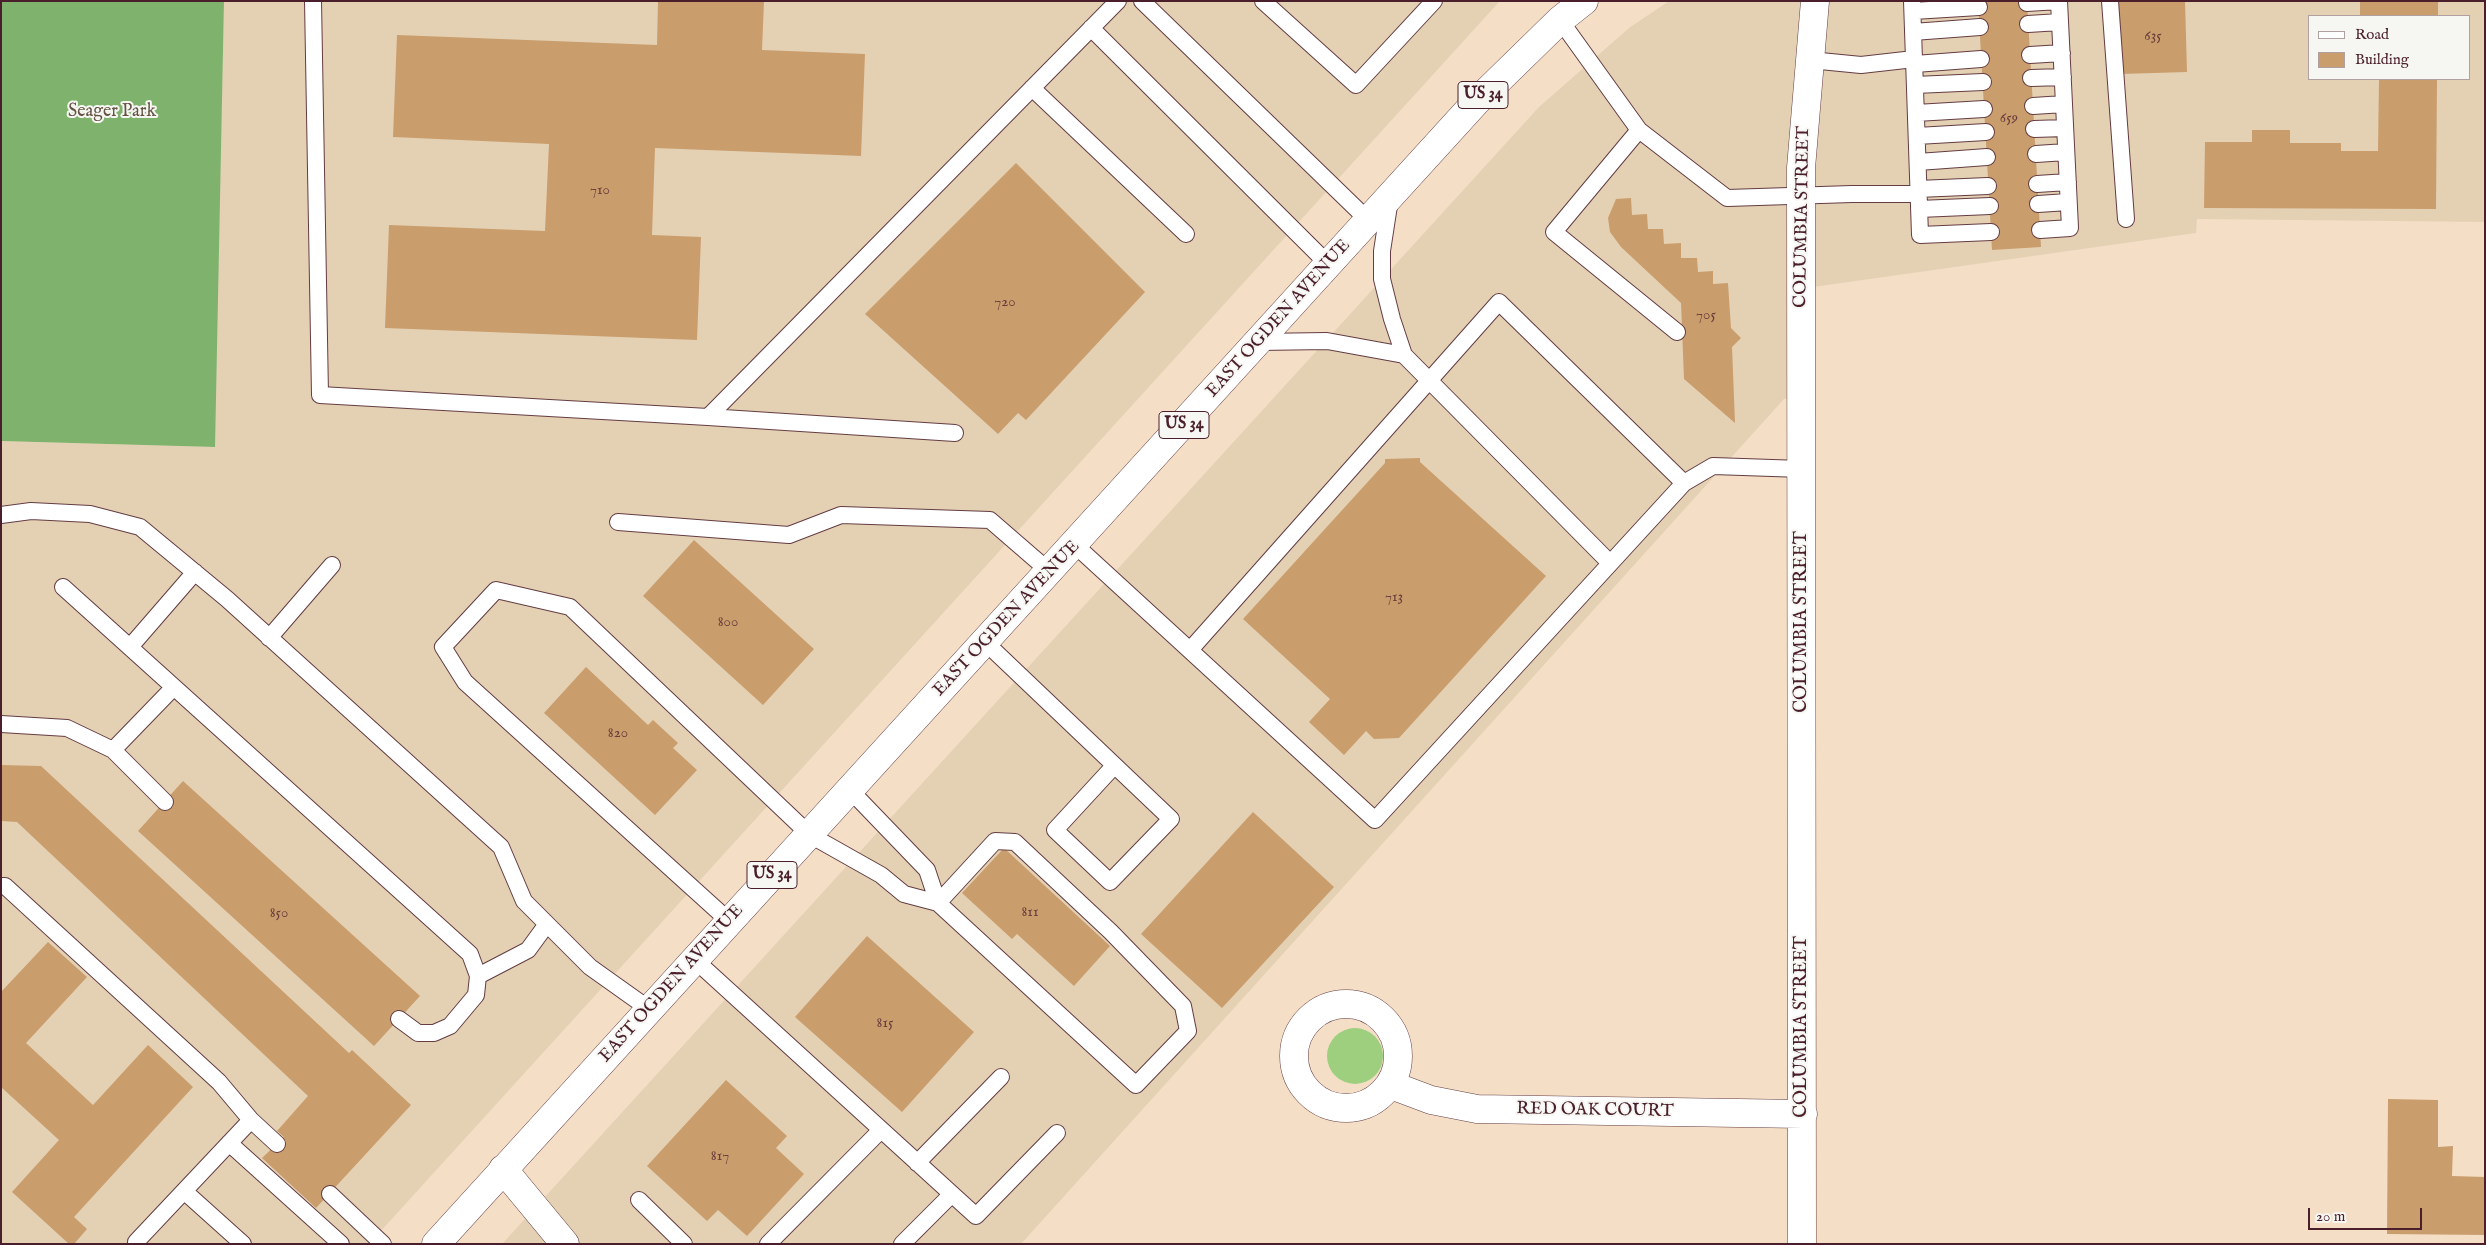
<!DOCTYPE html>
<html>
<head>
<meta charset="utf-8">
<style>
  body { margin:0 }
  #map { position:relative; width:2486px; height:1245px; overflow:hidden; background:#f4dfc6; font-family:"IM FELL English",serif }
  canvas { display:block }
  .frame { position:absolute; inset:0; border:2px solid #4a1f2b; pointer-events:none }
  .legend { position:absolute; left:2308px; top:15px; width:162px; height:65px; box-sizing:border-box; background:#f6f6f2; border:1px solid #b1a0a2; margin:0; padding:6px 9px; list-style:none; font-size:15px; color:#4a1f2b }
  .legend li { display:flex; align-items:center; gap:10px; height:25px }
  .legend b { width:25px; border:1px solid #b1a0a2 }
  .scale { position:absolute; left:2308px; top:1208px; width:114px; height:22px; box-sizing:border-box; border:2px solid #4a1f2b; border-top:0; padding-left:6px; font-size:15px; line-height:18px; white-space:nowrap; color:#4a1f2b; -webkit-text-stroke:4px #f6f6f2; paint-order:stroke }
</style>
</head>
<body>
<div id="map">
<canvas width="2486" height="1245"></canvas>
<div class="frame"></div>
<ul class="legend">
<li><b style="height:6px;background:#fff"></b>Road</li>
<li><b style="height:14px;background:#ca9d6d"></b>Building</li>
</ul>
<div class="scale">20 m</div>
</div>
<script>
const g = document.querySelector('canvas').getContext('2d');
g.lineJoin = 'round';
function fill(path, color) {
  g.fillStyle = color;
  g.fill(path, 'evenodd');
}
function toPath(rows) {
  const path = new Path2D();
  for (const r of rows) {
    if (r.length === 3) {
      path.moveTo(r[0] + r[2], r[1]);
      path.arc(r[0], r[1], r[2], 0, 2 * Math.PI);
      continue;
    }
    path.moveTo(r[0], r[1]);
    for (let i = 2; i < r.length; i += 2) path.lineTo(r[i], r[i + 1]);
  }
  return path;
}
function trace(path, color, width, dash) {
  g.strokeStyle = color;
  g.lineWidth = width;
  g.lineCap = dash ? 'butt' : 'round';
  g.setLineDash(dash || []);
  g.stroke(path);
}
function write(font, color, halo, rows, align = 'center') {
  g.font = font + ' "IM FELL English",serif';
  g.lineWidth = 4;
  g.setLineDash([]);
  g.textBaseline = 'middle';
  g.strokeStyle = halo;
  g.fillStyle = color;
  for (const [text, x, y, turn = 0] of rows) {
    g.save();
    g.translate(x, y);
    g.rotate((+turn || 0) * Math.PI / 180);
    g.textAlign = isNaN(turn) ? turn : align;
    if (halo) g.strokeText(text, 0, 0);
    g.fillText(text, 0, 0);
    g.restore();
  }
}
fill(toPath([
  [224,1,1500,1,369,1244,1,1244,1,441,214,447],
  [1669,1,2485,1,2485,222,2197,219,2196,233,1799,289,1800,397,1784,399,1021,1244,502,1244,1539,107,1629,28],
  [2310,16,2470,16,2470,79,2310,79]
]), '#e4d1b4');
fill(toPath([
  [1355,1056,28]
]), '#9ecf7e');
fill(toPath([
  [1,1,224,1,215,447,1,441]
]), '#7eb26d');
fill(toPath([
  [658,1,764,1,762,50,865,54,861,156,655,148,652,235,701,237,697,340,385,328,389,225,545,231,549,144,393,137,397,35,657,45],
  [1978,1,2027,1,2041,247,1992,250],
  [2118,1,2185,1,2187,72,2121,74],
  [2360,1,2438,1,2438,16,2360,16],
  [2379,79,2437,79,2436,209,2204,208,2205,142,2252,142,2252,130,2290,130,2290,143,2341,143,2341,151,2378,151],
  [1016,163,1145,292,1026,420,1018,413,998,434,865,314],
  [1631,198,1632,215,1647,214,1648,229,1663,229,1664,244,1681,243,1681,258,1697,258,1698,272,1713,271,1713,284,1728,283,1731,328,1741,338,1732,347,1735,423,1684,379,1681,303,1621,247,1610,232,1608,218,1616,199],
  [1420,458,1420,462,1546,576,1399,738,1374,739,1366,731,1344,755,1309,722,1330,699,1243,619,1385,463,1385,459],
  [694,540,814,649,763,705,643,596],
  [586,667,648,725,653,720,678,743,673,748,697,770,655,815,544,713],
  [1,765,41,766,349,1053,352,1050,411,1105,316,1208,262,1158,284,1137,277,1131,308,1096,17,822,1,821],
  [183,781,420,996,374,1046,138,831],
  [1253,812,1334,887,1222,1008,1141,934],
  [1004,848,1110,946,1074,986,1017,934,1012,939,962,893],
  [867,936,974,1032,902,1112,795,1017],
  [48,942,87,977,26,1043,93,1105,148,1045,193,1087,74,1217,87,1229,74,1244,69,1244,12,1192,59,1140,1,1087,1,992],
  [726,1080,787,1136,776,1148,804,1174,747,1236,718,1210,707,1221,647,1166],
  [2388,1099,2438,1100,2438,1147,2453,1146,2452,1176,2485,1177,2485,1235,2387,1234]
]), '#ca9d6d');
const service = toPath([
  [313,1,320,395,708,417,1118,1],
  [1142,1,1369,221],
  [1263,1,1356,85,1434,1],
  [1912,1,1920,235,1991,232],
  [2110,1,2126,219],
  [2027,3,2059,1],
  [1913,11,1979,7],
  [1560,20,1639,130,1727,198,1852,194,1919,194],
  [2028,24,2060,22],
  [1091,28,1329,265],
  [1913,32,1980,27],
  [2030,55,2062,53],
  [1810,60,1861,65,1914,59],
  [1915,64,1981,59],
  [2031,78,2063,77],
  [1915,85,1983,82],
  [1032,88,1186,234],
  [2033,106,2064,104],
  [1916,113,1984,109],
  [2034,129,2065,128],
  [1639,130,1554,232,1677,332],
  [1917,136,1986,132],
  [2036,154,2066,152],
  [1918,162,1987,157],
  [2037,184,2068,182],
  [1918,189,1988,186],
  [1390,199,1382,251,1382,279,1392,319,1404,355,1610,563],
  [2038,204,2068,202],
  [1919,209,1990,206],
  [2040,230,2070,228,2059,1],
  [1258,342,1327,341,1404,355],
  [708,417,955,433],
  [1684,483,1713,466,1802,469],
  [1,515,31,511,90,514,140,527,227,599,501,847,524,901,590,967,649,1009],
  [618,522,789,535,841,515,990,520,1050,572],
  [1075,545,1375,820,1684,483,1499,302,1190,650],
  [63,587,470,954,478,976,476,995,450,1026,434,1033,418,1033,399,1019],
  [269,638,332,565],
  [985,642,1171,819,1110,882,1055,830,1114,766],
  [130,647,195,572],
  [1,724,67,728,113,750,165,802],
  [113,750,174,687],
  [850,790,927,870,938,903],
  [1,886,5,886,219,1082,251,1120,136,1242,138,1244],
  [729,921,465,682,443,647,496,590,570,607,810,835,881,875,904,894,938,903,1136,1085,1188,1031,1183,1006,1111,932,1015,842,995,841,938,903],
  [695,960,976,1216,1057,1133],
  [478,976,528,950,547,924],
  [251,1120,277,1144],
  [229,1143,341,1244],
  [917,1163,1001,1077],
  [184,1191,243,1244],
  [330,1194,383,1244],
  [639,1200,684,1244],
  [768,1244,881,1130],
  [902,1244,952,1194]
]);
const minor = toPath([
  [1346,1056,52],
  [1391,1085,1431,1100,1477,1109,1803,1114],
  [503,1169,565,1244],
  [1802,1244,1801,168,1815,1]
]);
const primary = toPath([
  [436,1244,1475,103,1560,20,1584,1]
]);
trace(service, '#643c42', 18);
trace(minor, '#643c42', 29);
trace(primary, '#643c42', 29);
trace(service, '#fff', 16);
trace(minor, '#fff', 28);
trace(primary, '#fff', 28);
write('15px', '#6a3e3c', null, [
  ["635",2153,37],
  ["659",2009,119],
  ["710",600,191],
  ["720",1005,303],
  ["705",1706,316],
  ["713",1394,598],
  ["800",728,623],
  ["820",618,734],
  ["811",1030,913],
  ["850",279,914],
  ["815",885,1024],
  ["817",720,1157]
]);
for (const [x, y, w] of [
  [1483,95,50],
  [1184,425,50],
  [772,875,50]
]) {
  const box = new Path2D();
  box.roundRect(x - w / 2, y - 13.5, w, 27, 4);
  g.fillStyle = '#f6f6f2';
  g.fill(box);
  trace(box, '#4a1f2b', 1);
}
write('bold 16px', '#4a1f2b', null, [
  ["US 34",1483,95],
  ["US 34",1184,425],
  ["US 34",772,875]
]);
write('18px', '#635444', '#f6f6f2', [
  ["Seager Park",112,112]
]);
write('18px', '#4a1f2b', '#f6f6f2', [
  ["COLUMBIA STREET",1803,217,-89],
  ["EAST OGDEN AVENUE",1279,319,-48],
  ["EAST OGDEN AVENUE",1007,619,-47],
  ["COLUMBIA STREET",1802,622,-90],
  ["EAST OGDEN AVENUE",672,984,-48],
  ["COLUMBIA STREET",1802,1027,-90],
  ["RED OAK COURT",1595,1111,1]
]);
</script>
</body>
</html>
